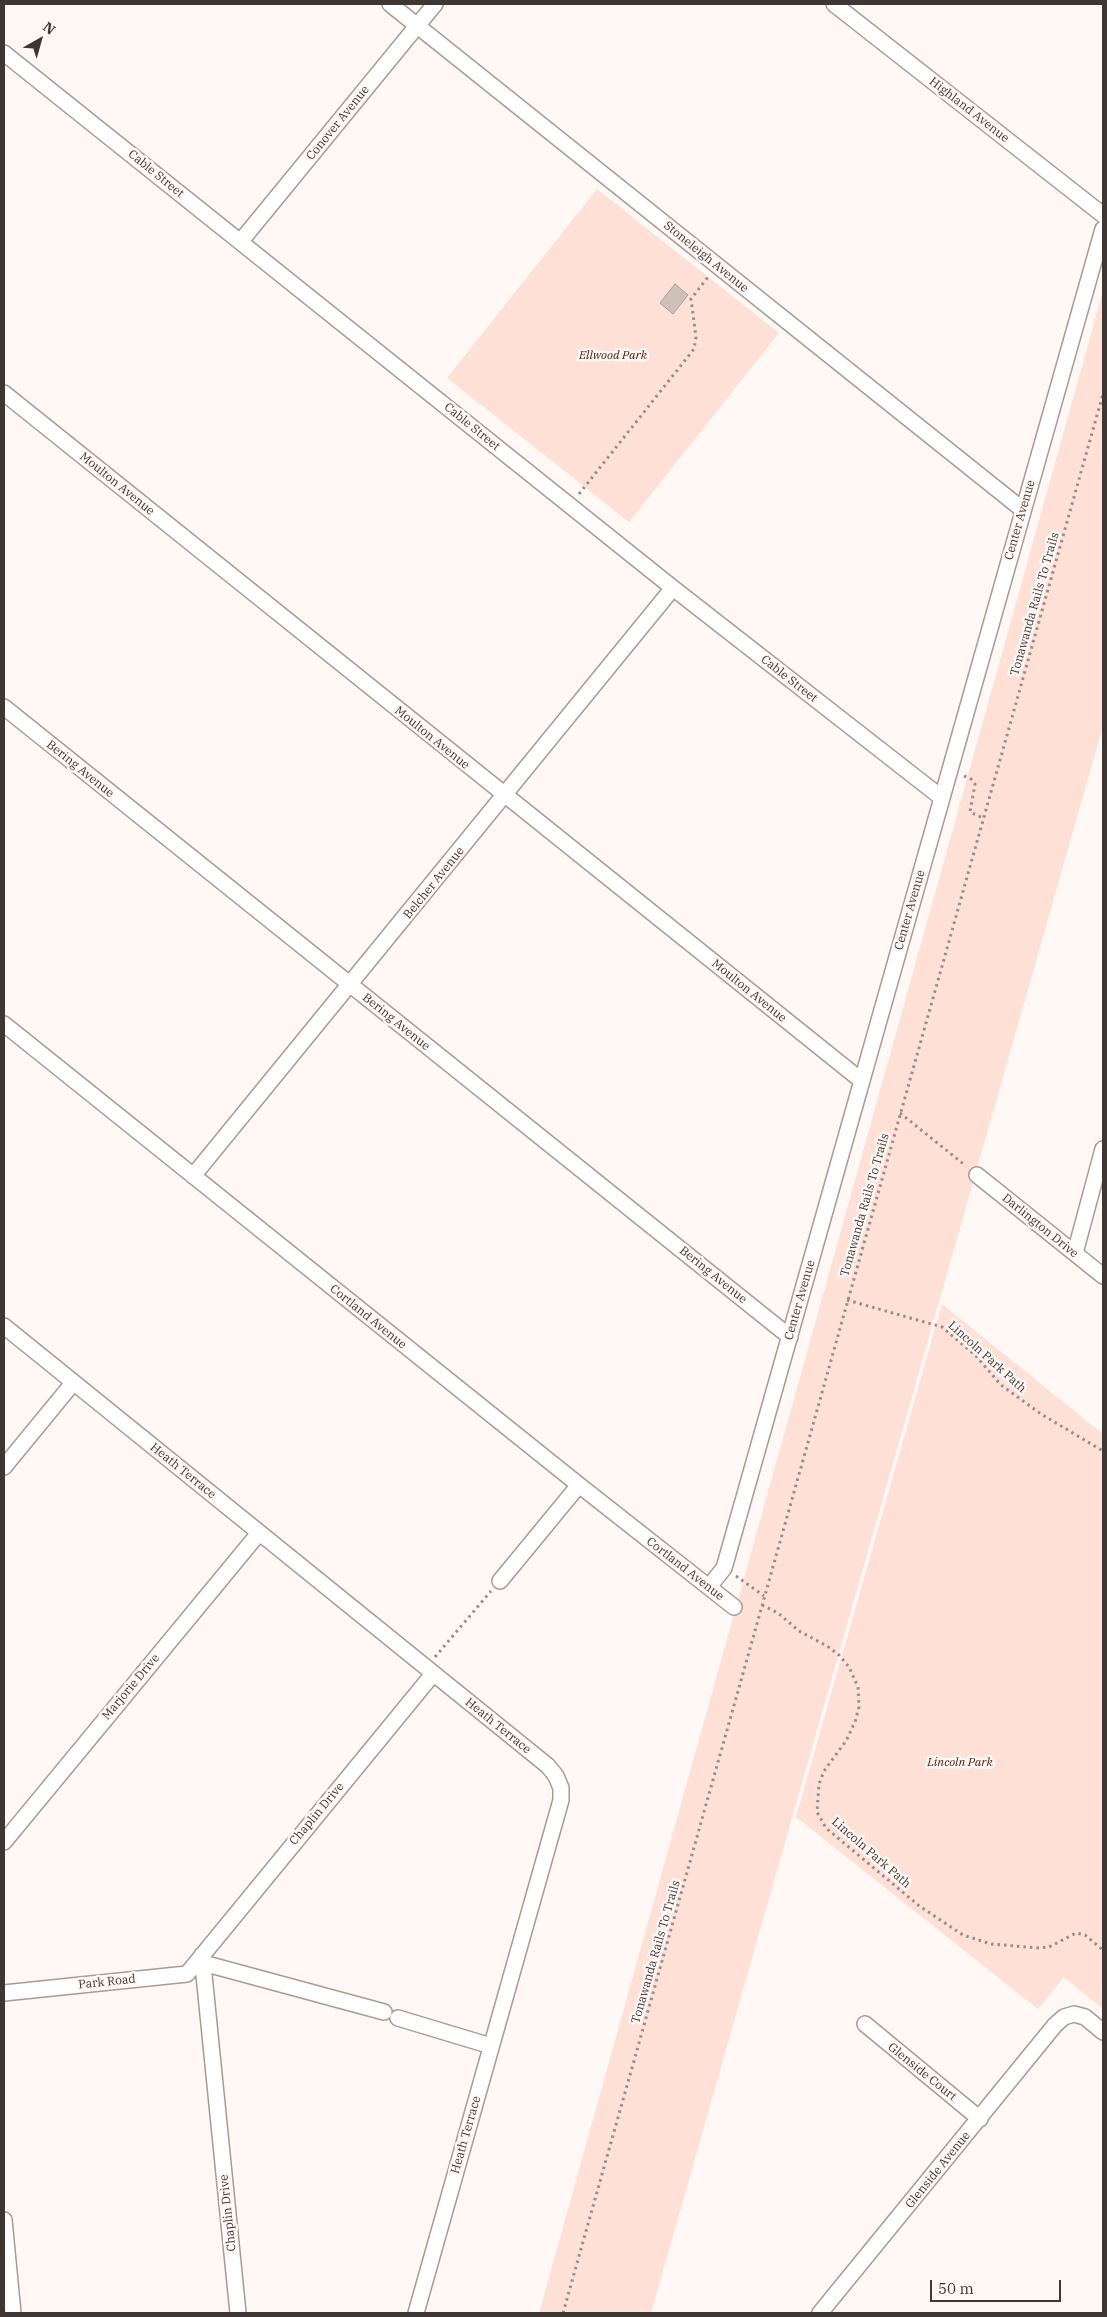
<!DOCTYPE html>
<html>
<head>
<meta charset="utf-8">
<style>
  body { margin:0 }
  #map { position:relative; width:1107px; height:2317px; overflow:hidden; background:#fff8f5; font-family:"IBM Plex Serif",serif }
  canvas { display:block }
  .frame { position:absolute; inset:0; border:5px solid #3d3633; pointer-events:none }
  .north { position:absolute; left:15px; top:15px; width:50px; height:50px; -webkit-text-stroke:4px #fff8f5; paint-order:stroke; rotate:38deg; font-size:14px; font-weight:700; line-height:20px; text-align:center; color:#3d3633 }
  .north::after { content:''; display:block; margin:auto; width:18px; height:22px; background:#3d3633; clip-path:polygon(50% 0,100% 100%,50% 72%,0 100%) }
  .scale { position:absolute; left:930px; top:2280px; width:131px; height:22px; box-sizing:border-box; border:2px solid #3d3633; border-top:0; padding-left:6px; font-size:15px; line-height:18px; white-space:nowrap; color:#3d3633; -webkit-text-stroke:4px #fff8f5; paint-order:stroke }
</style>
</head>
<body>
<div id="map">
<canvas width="1107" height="2317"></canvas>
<div class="frame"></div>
<div class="north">N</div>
<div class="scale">50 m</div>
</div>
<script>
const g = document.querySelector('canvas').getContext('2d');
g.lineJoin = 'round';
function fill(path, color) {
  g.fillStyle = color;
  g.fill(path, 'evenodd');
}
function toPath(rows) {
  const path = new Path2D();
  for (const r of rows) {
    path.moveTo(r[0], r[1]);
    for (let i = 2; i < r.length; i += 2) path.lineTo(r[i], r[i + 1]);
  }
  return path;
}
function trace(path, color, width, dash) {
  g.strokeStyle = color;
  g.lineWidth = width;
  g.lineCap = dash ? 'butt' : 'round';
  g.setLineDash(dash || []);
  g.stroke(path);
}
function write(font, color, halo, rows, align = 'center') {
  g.font = font + ' "IBM Plex Serif",serif';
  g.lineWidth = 5;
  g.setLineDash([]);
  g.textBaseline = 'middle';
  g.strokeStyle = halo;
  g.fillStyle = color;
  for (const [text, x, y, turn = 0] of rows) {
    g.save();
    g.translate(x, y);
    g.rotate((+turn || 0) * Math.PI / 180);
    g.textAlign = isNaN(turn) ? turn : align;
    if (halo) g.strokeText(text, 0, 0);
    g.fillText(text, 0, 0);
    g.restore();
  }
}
fill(toPath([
  [597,189,779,333,629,522,447,378],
  [1103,291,1103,726,651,2313,539,2313],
  [942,1304,1103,1434,1103,2009,1064,1977,1038,2009,796,1817]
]), '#fee0d6');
const building = toPath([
  [675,284,688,295,673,314,660,303,675,284]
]);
fill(building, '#d1c0ba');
trace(building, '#ac9b96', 1);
const street = toPath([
  [390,4,1023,510],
  [834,4,1103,215],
  [4,53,673,588,942,798],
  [241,241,435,4],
  [4,393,862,1081],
  [4,707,790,1337],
  [4,1024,579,1485,734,1607],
  [977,1175,1103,1276],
  [193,1176,673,588],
  [1075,1253,1103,1149],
  [4,1326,548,1766,556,1776,561,1788,561,1800,416,2313],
  [4,1467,73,1383],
  [500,1581,579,1485],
  [709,1587,724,1568,1103,229],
  [4,1842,259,1533],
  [202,1955,238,2313],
  [203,1963,384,2012],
  [4,1993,187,1974,433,1674],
  [398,2018,491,2046],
  [865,2024,980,2119],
  [4,2220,13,2313],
  [820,2313,1055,2025,1064,2017,1074,2014,1085,2017,1103,2032]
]);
trace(street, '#aa9a94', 18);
trace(toPath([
  [579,494,694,349,696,337,691,299,708,277],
  [964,776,971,779,975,784,970,812,983,818],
  [900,1113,966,1166],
  [847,1300,942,1327,976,1356,1001,1385,1041,1414,1103,1451],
  [736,1576,764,1596],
  [762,1605,778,1613,799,1631,827,1646,839,1655,849,1667,858,1687,859,1707,855,1722,846,1741,824,1771,819,1784,817,1812,826,1828,918,1905,963,1935,991,1944,1039,1948,1049,1947,1076,1933,1085,1935,1103,1950],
  [435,1657,491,1591],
  [563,2313,1103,394]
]), '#958e8b', 3, [2.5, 4]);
trace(street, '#fff', 15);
write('12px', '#3d3633', '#fff8f5', [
  ["Highland Avenue",969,110,38],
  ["Conover Avenue",338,123,-51],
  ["Cable Street",156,174,39],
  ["Stoneleigh Avenue",706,257,39],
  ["Cable Street",472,427,39],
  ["Moulton Avenue",117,484,39],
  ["Center Avenue",1020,520,-74],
  ["Tonawanda Rails To Trails",1035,604,-74],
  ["Cable Street",789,679,38],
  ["Moulton Avenue",432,738,39],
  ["Bering Avenue",80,769,39],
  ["Belcher Avenue",434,883,-51],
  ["Center Avenue",910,910,-74],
  ["Moulton Avenue",749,991,39],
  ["Bering Avenue",396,1022,39],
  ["Tonawanda Rails To Trails",865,1205,-74],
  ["Darlington Drive",1040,1226,39],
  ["Bering Avenue",713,1275,39],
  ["Center Avenue",800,1300,-74],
  ["Cortland Avenue",368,1317,39],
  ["Lincoln Park Path",987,1357,42],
  ["Heath Terrace",183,1471,39],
  ["Cortland Avenue",685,1569,38],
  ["Marjorie Drive",131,1687,-50],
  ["Heath Terrace",498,1726,39],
  ["Chaplin Drive",317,1814,-50],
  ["Lincoln Park Path",871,1853,41],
  ["Tonawanda Rails To Trails",656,1952,-74],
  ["Park Road",107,1982,-6],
  ["Glenside Court",922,2072,39],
  ["Heath Terrace",466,2135,-74],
  ["Glenside Avenue",938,2170,-51],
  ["Chaplin Drive",228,2213,-96]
]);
write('italic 12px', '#4b1907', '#fff8f5', [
  ["Ellwood Park",613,356],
  ["Lincoln Park",960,1763]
]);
</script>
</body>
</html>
